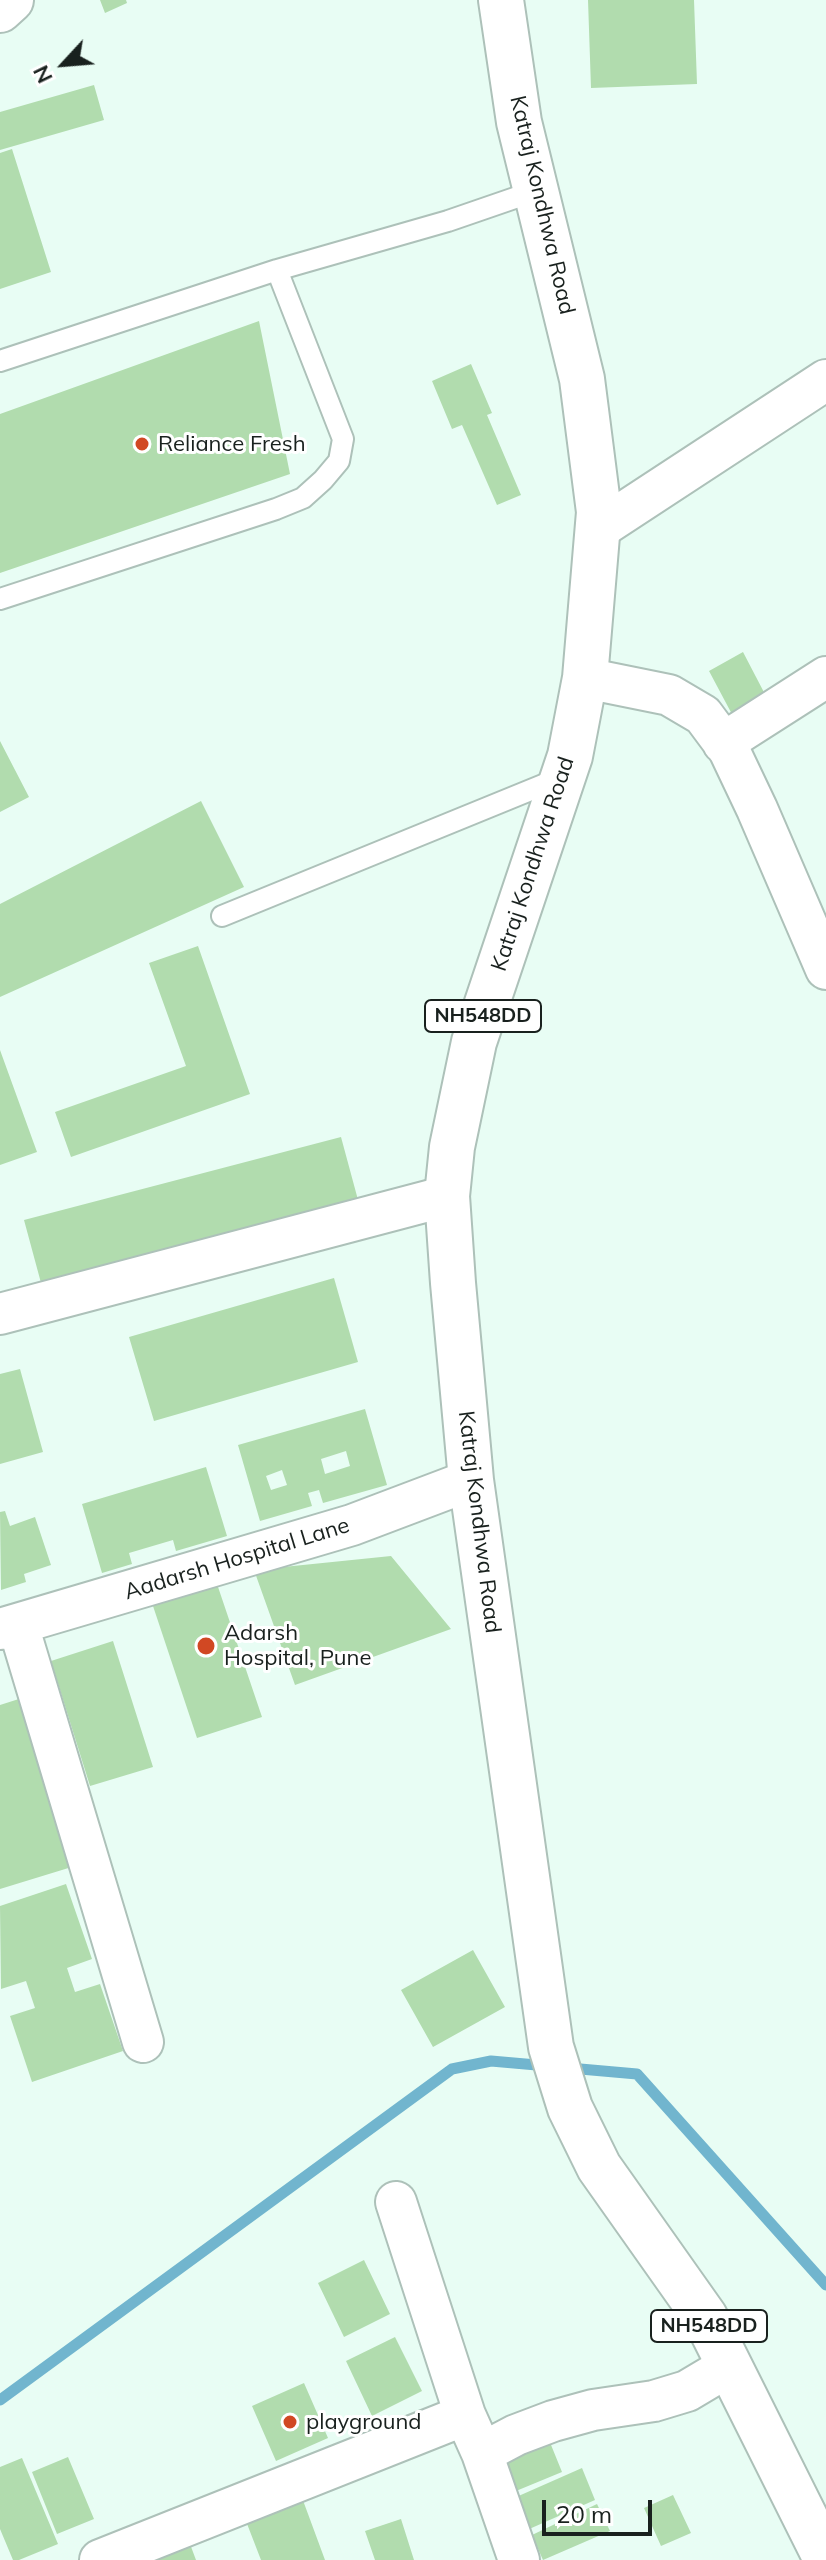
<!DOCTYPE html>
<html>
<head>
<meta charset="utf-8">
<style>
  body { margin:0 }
  #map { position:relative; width:826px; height:2560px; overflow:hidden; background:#e8fdf4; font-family:Mulish,sans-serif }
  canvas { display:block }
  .north { position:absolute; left:24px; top:24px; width:80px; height:80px; -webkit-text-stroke:6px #fff; paint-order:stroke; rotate:244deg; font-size:22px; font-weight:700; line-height:32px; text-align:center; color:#19211e }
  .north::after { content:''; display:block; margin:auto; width:28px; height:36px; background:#19211e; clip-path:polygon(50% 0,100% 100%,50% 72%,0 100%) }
  .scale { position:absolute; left:542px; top:2500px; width:110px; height:36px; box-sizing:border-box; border:4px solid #19211e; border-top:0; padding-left:10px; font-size:24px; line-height:28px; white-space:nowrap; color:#19211e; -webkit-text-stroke:6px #fff; paint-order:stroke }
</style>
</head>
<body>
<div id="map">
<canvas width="826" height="2560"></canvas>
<div class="north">N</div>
<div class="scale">20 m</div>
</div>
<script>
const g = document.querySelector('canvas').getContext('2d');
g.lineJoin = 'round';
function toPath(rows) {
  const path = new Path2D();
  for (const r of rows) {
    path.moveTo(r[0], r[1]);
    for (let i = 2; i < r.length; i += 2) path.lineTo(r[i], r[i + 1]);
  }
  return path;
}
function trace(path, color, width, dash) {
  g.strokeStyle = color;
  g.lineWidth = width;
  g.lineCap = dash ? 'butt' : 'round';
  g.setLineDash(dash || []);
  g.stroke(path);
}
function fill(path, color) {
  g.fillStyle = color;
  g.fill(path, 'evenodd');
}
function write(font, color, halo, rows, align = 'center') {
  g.font = font + ' Mulish,sans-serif';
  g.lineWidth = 6;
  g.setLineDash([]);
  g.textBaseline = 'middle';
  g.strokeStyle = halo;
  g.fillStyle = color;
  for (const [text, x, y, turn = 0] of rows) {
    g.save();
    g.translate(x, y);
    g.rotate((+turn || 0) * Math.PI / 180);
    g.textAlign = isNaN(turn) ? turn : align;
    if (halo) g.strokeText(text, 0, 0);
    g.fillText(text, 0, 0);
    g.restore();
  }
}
trace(toPath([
  [569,2068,637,2074,826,2285],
  [0,2400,452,2069,491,2061,548,2066]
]), '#71b5ce', 11);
fill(toPath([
  [100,0,126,0,127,3,105,13],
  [588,0,694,0,697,84,591,88],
  [94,85,104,120,0,150,0,112],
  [12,149,51,272,0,289,0,153],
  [259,321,290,474,0,573,0,414],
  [471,364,492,413,487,415,521,495,497,505,462,425,452,429,432,381],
  [743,652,768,700,734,718,709,671],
  [0,741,29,797,0,812],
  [201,801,244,887,0,997,0,904],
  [198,946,250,1094,71,1157,55,1112,186,1066,149,963],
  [0,1050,37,1152,0,1165],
  [341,1137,361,1211,44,1294,24,1220],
  [334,1278,358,1362,154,1421,129,1337],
  [20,1369,43,1452,0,1464,0,1374],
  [365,1409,387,1485,323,1503,319,1490,308,1493,312,1506,260,1521,238,1445],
  [346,1451,350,1466,325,1474,321,1459],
  [282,1470,287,1485,271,1490,266,1476],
  [206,1467,227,1536,176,1551,173,1540,129,1553,132,1564,102,1573,82,1504],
  [5,1511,10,1526,35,1517,51,1565,24,1574,26,1582,1,1590,0,1512],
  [391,1556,451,1629,295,1685,254,1570],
  [216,1581,262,1717,197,1738,152,1603],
  [113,1641,153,1767,90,1786,51,1661],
  [22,1698,75,1866,0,1889,0,1705],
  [66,1884,92,1959,67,1968,75,1992,100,1984,123,2051,32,2082,10,2016,35,2008,26,1981,1,1989,0,1906],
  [473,1950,505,2007,433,2047,401,1990],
  [364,2260,390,2314,344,2337,318,2283],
  [395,2337,422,2391,372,2416,346,2361],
  [304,2383,328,2438,276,2461,252,2406],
  [547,2435,562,2472,516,2491,501,2454],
  [68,2457,94,2519,57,2534,32,2472],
  [22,2458,58,2544,19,2560,13,2560,0,2529,0,2467],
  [582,2468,595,2500,527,2530,514,2498],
  [301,2495,325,2560,261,2560,244,2516],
  [673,2495,691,2533,661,2546,644,2508],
  [597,2504,610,2531,543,2560,532,2535],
  [401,2519,414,2560,375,2560,365,2531],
  [187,2536,196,2560,123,2560]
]), '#b1dcae');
const lane = toPath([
  [0,361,277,270,448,221,538,190],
  [0,599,276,509,303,498,323,480,339,461,343,439,277,270],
  [222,916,560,778]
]);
const street = toPath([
  [597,530,826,380],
  [585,678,669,695,703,715,729,750,757,809,826,969],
  [723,743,826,677],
  [0,1314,447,1196],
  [18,1625,143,2042],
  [0,1629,352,1525,471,1480],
  [396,2202,465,2415],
  [482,2453,516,2435,553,2421,593,2410,654,2401,687,2391,729,2366],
  [100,2560,465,2415,482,2453,519,2560]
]);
const primary = toPath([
  [0,10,11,0]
]);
const highway = toPath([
  [501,0,519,122,582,379,599,512,585,678,570,756,474,1042,452,1147,447,1196,453,1283,471,1480,551,2047,570,2108,599,2167,705,2317,826,2559]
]);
trace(lane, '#adc1b9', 24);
trace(street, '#adc1b9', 44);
trace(primary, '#adc1b9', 48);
trace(highway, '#adc1b9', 48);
trace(lane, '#fff', 20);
trace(street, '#fff', 40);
trace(primary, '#fff', 44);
trace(highway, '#fff', 44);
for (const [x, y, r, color] of [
  [142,444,8,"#d14823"],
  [206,1646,10,"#d14823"],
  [290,2422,8,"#d14823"]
]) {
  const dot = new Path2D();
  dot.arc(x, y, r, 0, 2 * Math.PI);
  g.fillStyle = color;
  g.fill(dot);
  trace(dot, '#fff', 3);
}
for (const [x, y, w] of [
  [483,1016,116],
  [709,2326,116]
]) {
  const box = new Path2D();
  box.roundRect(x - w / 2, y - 16, w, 32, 6);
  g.fillStyle = '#fff';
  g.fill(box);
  trace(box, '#19211e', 2);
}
write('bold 20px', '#19211e', null, [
  ["NH548DD",483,1016],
  ["NH548DD",709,2326]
]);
write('22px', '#19211e', '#fff', [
  ["Katraj Kondhwa Road",542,205,77],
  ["Katraj Kondhwa Road",533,864,-72],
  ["Katraj Kondhwa Road",479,1522,83],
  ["Aadarsh Hospital Lane",237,1559,-17]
]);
write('22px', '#19211e', '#fff', [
  ["Reliance Fresh",158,444],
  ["Adarsh",224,1633],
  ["Hospital, Pune",224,1658],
  ["playground",306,2422]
], 'left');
</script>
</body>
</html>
